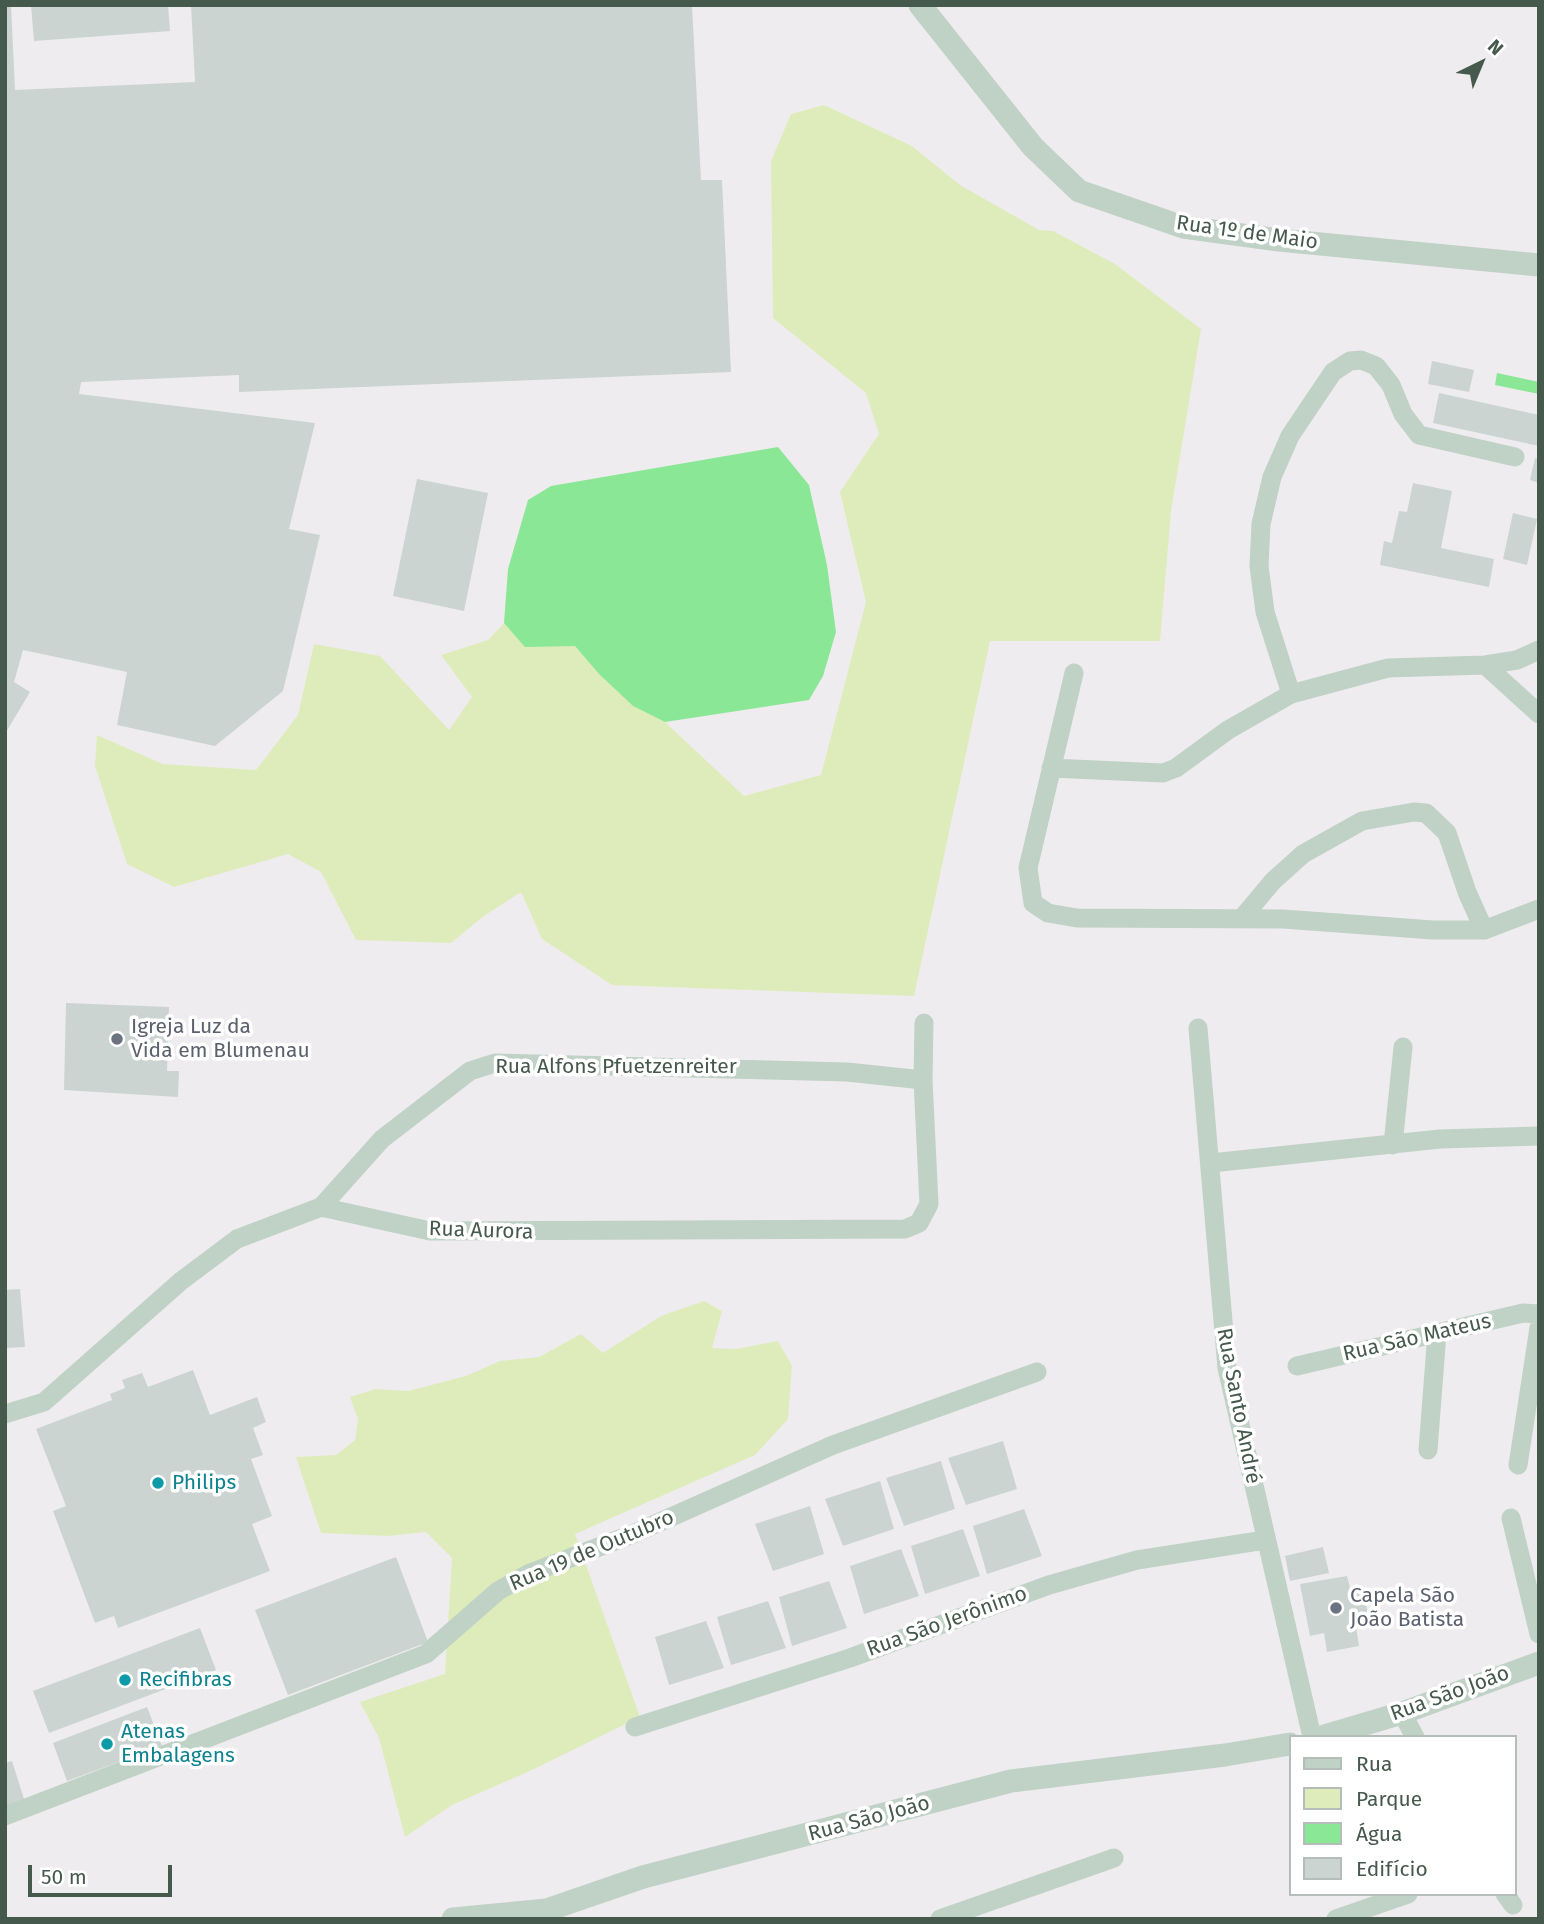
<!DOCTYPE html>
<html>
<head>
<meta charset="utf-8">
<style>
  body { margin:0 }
  #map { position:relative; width:1544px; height:1924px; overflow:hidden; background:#efecef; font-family:"Fira Sans",sans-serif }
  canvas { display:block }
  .frame { position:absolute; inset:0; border:7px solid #46594d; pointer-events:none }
  .legend { position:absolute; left:1289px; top:1735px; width:228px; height:161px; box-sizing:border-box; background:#fff; border:2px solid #b5bdb8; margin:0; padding:9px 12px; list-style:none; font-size:21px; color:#46594d }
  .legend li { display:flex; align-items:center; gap:14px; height:35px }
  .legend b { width:35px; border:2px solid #b5bdb8 }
  .north { position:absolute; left:1446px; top:28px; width:70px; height:70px; -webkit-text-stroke:5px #fff; paint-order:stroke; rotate:43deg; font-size:19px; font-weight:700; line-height:28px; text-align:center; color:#46594d }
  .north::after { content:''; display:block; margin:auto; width:24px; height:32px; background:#46594d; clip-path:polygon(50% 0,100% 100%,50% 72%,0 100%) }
  .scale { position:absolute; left:28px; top:1865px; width:144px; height:32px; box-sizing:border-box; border:4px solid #46594d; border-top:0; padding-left:9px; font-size:21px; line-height:24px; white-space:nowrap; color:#46594d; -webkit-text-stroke:5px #fff; paint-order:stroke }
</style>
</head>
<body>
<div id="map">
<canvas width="1544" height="1924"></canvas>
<div class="frame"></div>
<ul class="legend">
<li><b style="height:9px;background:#c0d1c6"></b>Rua</li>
<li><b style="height:19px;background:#deecbb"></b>Parque</li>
<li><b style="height:19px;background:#8ae795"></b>Água</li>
<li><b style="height:19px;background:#cbd4d0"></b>Edifício</li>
</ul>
<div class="north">N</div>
<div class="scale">50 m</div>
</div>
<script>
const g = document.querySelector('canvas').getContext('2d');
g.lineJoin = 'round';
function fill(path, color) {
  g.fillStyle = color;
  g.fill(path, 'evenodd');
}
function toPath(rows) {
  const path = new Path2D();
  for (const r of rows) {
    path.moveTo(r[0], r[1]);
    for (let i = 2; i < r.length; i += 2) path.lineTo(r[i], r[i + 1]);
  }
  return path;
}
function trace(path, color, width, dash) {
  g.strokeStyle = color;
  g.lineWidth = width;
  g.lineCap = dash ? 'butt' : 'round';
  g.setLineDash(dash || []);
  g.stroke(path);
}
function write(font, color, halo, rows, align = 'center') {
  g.font = font + ' "Fira Sans",sans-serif';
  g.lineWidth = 7;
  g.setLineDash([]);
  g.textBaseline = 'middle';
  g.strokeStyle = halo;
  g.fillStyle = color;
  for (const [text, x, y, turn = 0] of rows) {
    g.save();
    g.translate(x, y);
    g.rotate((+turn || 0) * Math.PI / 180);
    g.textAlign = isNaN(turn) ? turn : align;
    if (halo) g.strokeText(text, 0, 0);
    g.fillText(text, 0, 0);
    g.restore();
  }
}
fill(toPath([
  [824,105,912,146,960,185,1039,230,1053,231,1115,264,1201,329,1171,511,1160,641,990,641,914,996,612,985,542,939,521,892,484,916,451,943,356,940,321,872,288,854,174,887,127,864,95,766,97,735,163,764,256,770,298,715,314,644,380,656,449,730,472,697,441,655,488,640,504,623,532,646,575,646,599,674,633,706,665,722,744,796,821,775,866,602,840,492,879,434,866,393,773,318,771,161,791,114],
  [704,1301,722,1311,712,1348,736,1349,778,1341,792,1366,788,1419,755,1455,575,1534,640,1717,532,1770,452,1805,405,1837,379,1738,360,1702,445,1674,452,1558,426,1532,387,1536,321,1533,296,1457,336,1455,355,1440,358,1419,350,1397,376,1389,408,1391,466,1376,500,1361,539,1357,581,1334,603,1353,661,1316]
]), '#deecbb');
fill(toPath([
  [1497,373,1539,382,1539,394,1495,385],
  [778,447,809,485,827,565,836,632,823,676,809,700,665,722,633,706,599,674,575,646,525,647,504,623,508,569,528,500,551,486]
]), '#8ae795');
fill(toPath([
  [5,5,11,5,15,90,195,82,191,5,692,5,701,180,722,180,731,372,239,392,239,375,81,382,79,394,315,423,289,529,320,535,283,691,215,746,117,725,127,672,23,650,14,682,30,692,5,734],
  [31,5,168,5,170,31,34,41],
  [1432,361,1474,370,1469,392,1428,384],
  [1439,393,1539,415,1539,446,1433,423],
  [1535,458,1539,459,1539,483,1530,480],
  [417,479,488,493,464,611,393,596],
  [1413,483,1452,491,1441,548,1494,559,1489,587,1380,565,1384,541,1392,543,1399,511,1407,512],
  [1513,513,1537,519,1527,565,1503,559],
  [66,1003,169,1007,167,1071,179,1071,178,1097,64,1090],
  [20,1289,25,1347,5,1348,5,1290],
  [193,1370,210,1415,257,1397,266,1422,253,1428,263,1455,251,1459,272,1516,252,1524,270,1571,118,1628,114,1616,95,1623,53,1511,66,1506,36,1429,112,1400,110,1394,125,1388,122,1380,142,1373,148,1387],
  [1003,1441,1017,1489,966,1505,948,1458],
  [941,1461,955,1509,904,1526,886,1478],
  [880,1481,894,1529,843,1546,825,1499],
  [810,1506,824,1554,773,1571,755,1524],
  [1024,1509,1042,1556,987,1574,973,1526],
  [963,1529,980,1576,925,1594,911,1546],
  [1323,1547,1329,1573,1290,1581,1285,1556],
  [901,1549,919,1596,864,1614,850,1566],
  [396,1557,428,1642,288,1695,255,1610],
  [1347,1576,1351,1592,1363,1590,1370,1624,1356,1627,1359,1646,1327,1652,1324,1633,1310,1636,1300,1584],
  [829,1581,847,1628,792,1646,779,1597],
  [768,1601,786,1648,731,1665,717,1617],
  [706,1621,724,1668,669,1685,655,1637],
  [200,1628,216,1670,49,1733,33,1691],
  [147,1707,162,1746,67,1781,53,1743],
  [12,1761,25,1802,5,1808,5,1763]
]), '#cbd4d0');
trace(toPath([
  [1485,665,1539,714],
  [1074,673,1028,868,1033,903,1048,913,1077,918,1283,919,1433,930,1484,930,1539,909],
  [1291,694,1265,612,1259,566,1261,524,1272,477,1290,436,1333,372,1350,361,1361,360,1376,366,1391,385,1403,414,1419,435,1515,457],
  [1051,768,1163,773,1176,768,1228,730,1291,694,1388,668,1485,665,1517,660,1539,650],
  [1242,918,1273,881,1303,854,1362,821,1414,812,1426,813,1447,833,1467,892,1484,930],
  [1198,1028,1227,1368,1312,1737],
  [1393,1145,1403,1047],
  [1211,1163,1440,1139,1539,1136],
  [321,1207,382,1139,470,1071,495,1063,847,1072,923,1080],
  [1297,1366,1523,1313,1539,1314],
  [5,1414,44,1402,181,1281,237,1239,321,1207,430,1231,905,1229,919,1223,929,1204,923,1080,924,1023],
  [1428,1450,1437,1333],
  [1518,1465,1539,1328],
  [1511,1518,1539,1634],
  [1402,1713,1415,1737],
  [635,1727,850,1658,1049,1585,1137,1560,1265,1540],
  [5,1816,426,1654,498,1591,528,1574,633,1534,833,1445,1037,1372],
  [1505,1894,1513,1905],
  [940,1919,1114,1858],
  [1336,1919,1408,1894]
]), '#c0d1c6', 19);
trace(toPath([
  [920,5,1033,147,1079,191,1183,227,1279,240,1539,265],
  [1321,1737,1402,1713,1539,1663],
  [453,1919,547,1910,643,1877,1011,1781,1225,1755,1290,1744]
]), '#c0d1c6', 23);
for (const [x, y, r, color] of [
  [117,1039,7,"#6b7280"],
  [158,1483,7,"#0f9aa8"],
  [1336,1608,7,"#6b7280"],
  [125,1680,7,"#0f9aa8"],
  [107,1744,7,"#0f9aa8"]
]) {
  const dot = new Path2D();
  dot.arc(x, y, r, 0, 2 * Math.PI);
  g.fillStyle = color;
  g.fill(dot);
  trace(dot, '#fff', 2.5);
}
write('21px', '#46594d', '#fff', [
  ["Rua 1º de Maio",1247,233,8],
  ["Rua Alfons Pfuetzenreiter",616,1067],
  ["Rua Aurora",481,1231,2],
  ["Rua São Mateus",1417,1338,-13],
  ["Rua Santo André",1238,1406,79],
  ["Rua 19 de Outubro",592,1551,-23],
  ["Rua São Jerônimo",947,1622,-20],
  ["Rua São João",1450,1694,-20],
  ["Rua São João",869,1819,-15]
]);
write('21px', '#5b616d', '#fff', [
  ["Igreja Luz da",131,1027],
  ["Vida em Blumenau",131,1051],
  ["Capela São",1350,1596],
  ["João Batista",1350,1620]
], 'left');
write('21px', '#0d838f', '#fff', [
  ["Philips",172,1483],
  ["Recifibras",139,1680],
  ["Atenas",121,1732],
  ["Embalagens",121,1756]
], 'left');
</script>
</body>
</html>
